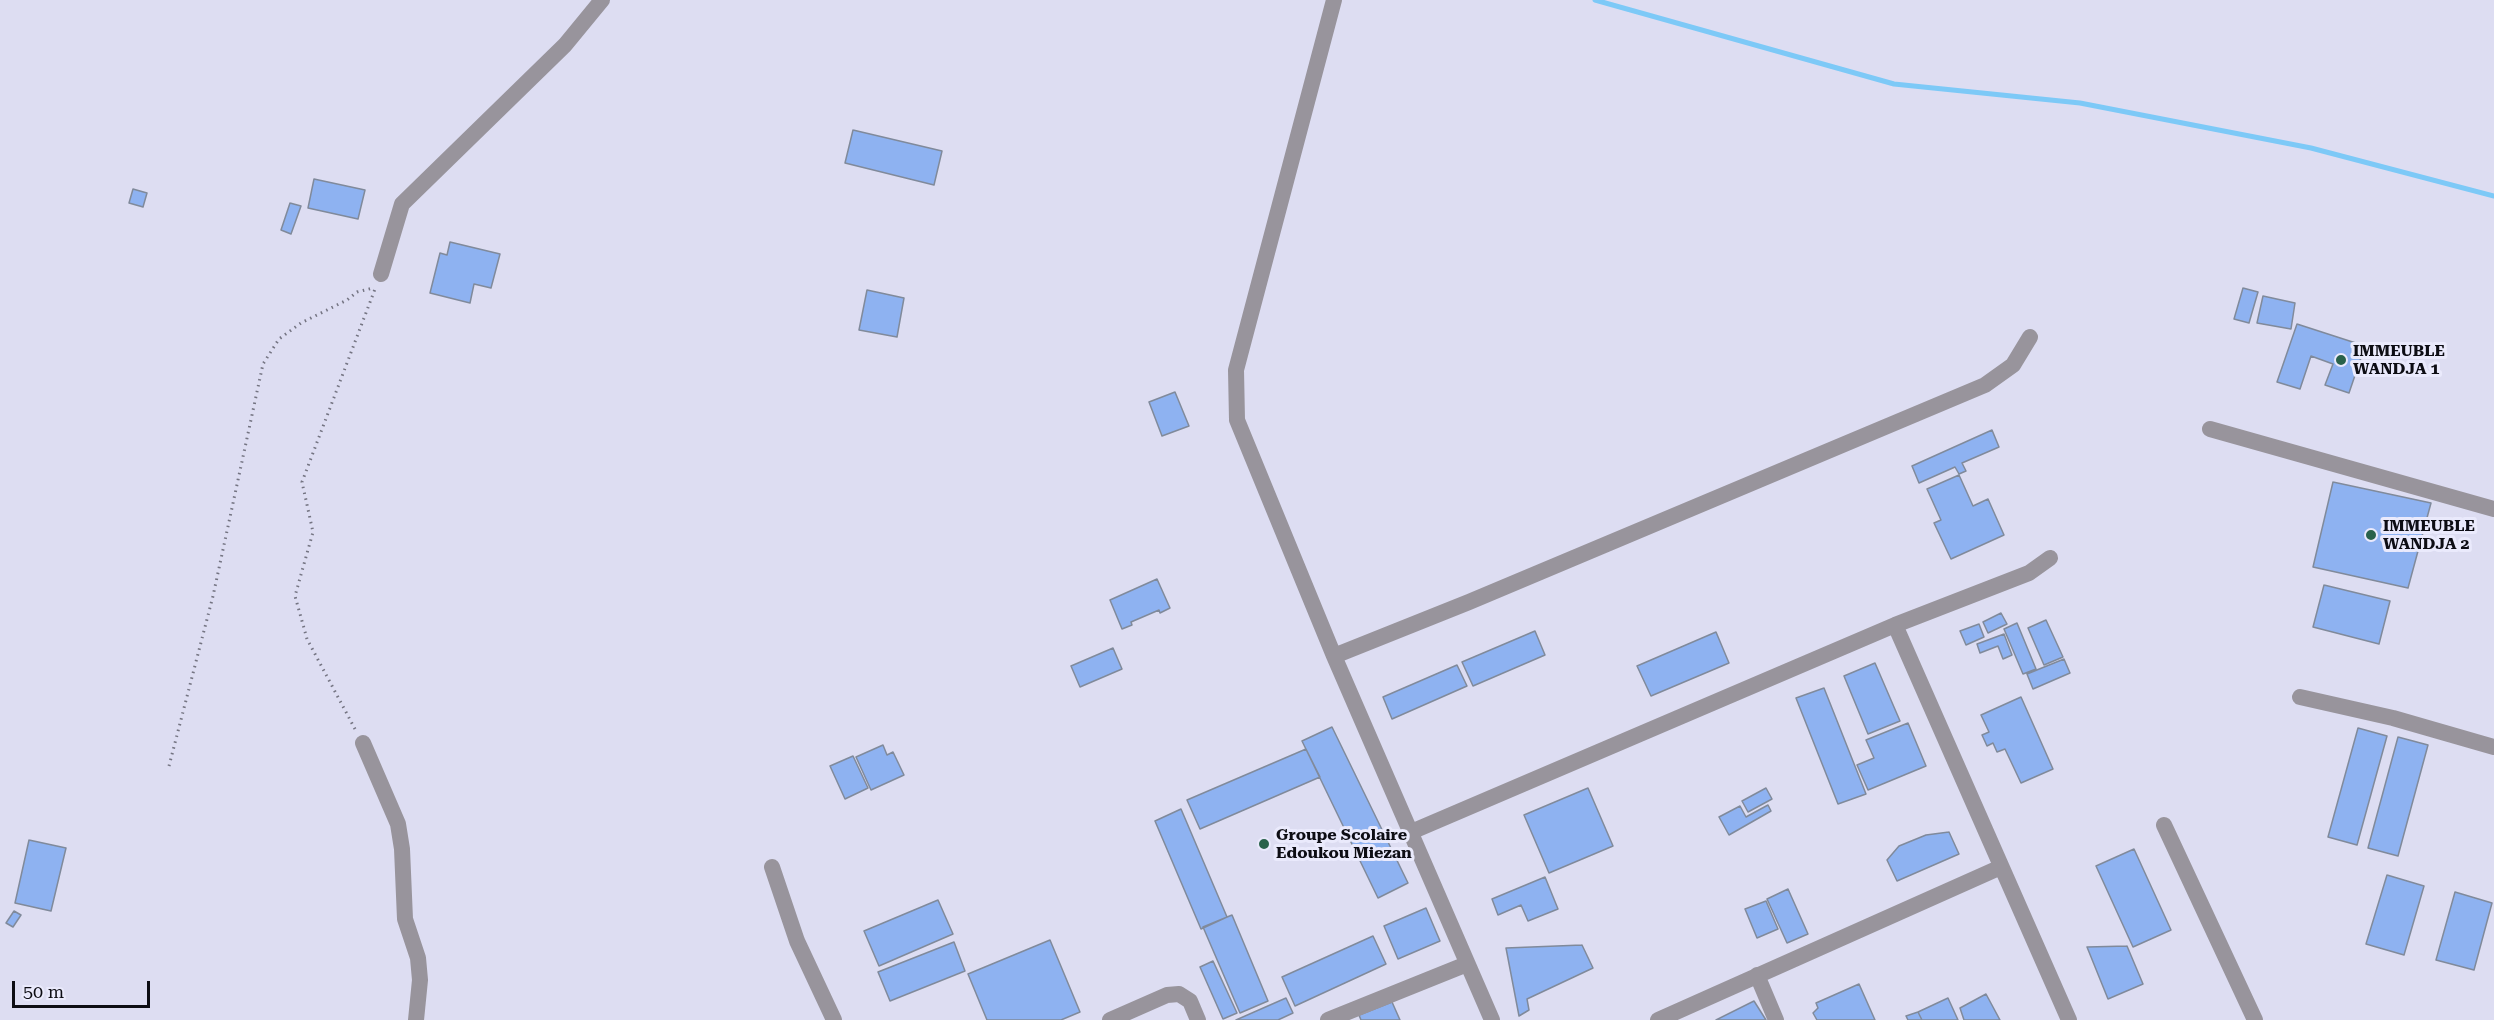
<!DOCTYPE html>
<html>
<head>
<meta charset="utf-8">
<style>
  body { margin:0 }
  #map { position:relative; width:2494px; height:1020px; overflow:hidden; background:#ddddf2; font-family:"Roboto Serif",serif }
  canvas { display:block }
  .scale { position:absolute; left:12px; top:981px; width:138px; height:27px; box-sizing:border-box; border:3px solid #0d0d14; border-top:0; padding-left:8px; font-size:18px; line-height:21px; white-space:nowrap; color:#0d0d14; -webkit-text-stroke:4px #eaeafc; paint-order:stroke }
</style>
</head>
<body>
<div id="map">
<canvas width="2494" height="1020"></canvas>
<div class="scale">50 m</div>
</div>
<script>
const g = document.querySelector('canvas').getContext('2d');
g.lineJoin = 'round';
function toPath(rows) {
  const path = new Path2D();
  for (const r of rows) {
    path.moveTo(r[0], r[1]);
    for (let i = 2; i < r.length; i += 2) path.lineTo(r[i], r[i + 1]);
  }
  return path;
}
function trace(path, color, width, dash) {
  g.strokeStyle = color;
  g.lineWidth = width;
  g.lineCap = dash ? 'butt' : 'round';
  g.setLineDash(dash || []);
  g.stroke(path);
}
function fill(path, color) {
  g.fillStyle = color;
  g.fill(path, 'evenodd');
}
function write(font, color, halo, rows, align = 'center') {
  g.font = font + ' "Roboto Serif",serif';
  g.lineWidth = 6;
  g.setLineDash([]);
  g.textBaseline = 'middle';
  g.strokeStyle = halo;
  g.fillStyle = color;
  for (const [text, x, y, turn = 0] of rows) {
    g.save();
    g.translate(x, y);
    g.rotate((+turn || 0) * Math.PI / 180);
    g.textAlign = isNaN(turn) ? turn : align;
    if (halo) g.strokeText(text, 0, 0);
    g.fillText(text, 0, 0);
    g.restore();
  }
}
trace(toPath([
  [1595,0,1894,84,2080,103,2311,148,2494,196]
]), '#7dc9f7', 5);
const building = toPath([
  [853,130,942,151,934,185,845,163,853,130],
  [314,179,365,190,358,219,308,208,314,179],
  [133,189,147,193,143,207,129,203,133,189],
  [290,203,301,206,291,234,281,230,290,203],
  [450,242,500,254,491,288,474,284,470,303,430,293,440,253,447,255,450,242],
  [2243,288,2258,292,2249,323,2234,319,2243,288],
  [867,290,904,298,897,337,859,330,867,290],
  [2263,296,2295,303,2291,329,2257,323,2263,296],
  [2297,324,2365,346,2349,393,2325,385,2333,364,2311,356,2300,389,2277,382,2297,324],
  [1175,392,1189,426,1162,436,1149,402,1175,392],
  [1992,430,1999,447,1962,463,1966,471,1959,474,1955,467,1919,483,1912,466,1992,430],
  [1959,475,1973,506,1988,499,2004,535,1951,559,1934,523,1941,520,1927,489,1959,475],
  [2333,482,2431,503,2408,588,2313,567,2333,482],
  [1157,579,1170,608,1160,613,1159,610,1131,622,1132,625,1122,629,1110,600,1157,579],
  [2324,585,2390,601,2379,644,2313,627,2324,585],
  [2001,613,2007,624,1988,633,1983,622,2001,613],
  [2046,620,2063,657,2044,665,2028,628,2046,620],
  [2017,623,2036,669,2023,674,2004,629,2017,623],
  [1979,624,1984,637,1966,645,1960,631,1979,624],
  [1535,631,1545,655,1473,686,1462,662,1535,631],
  [1716,632,1729,663,1651,696,1637,666,1716,632],
  [2004,634,2012,655,2003,659,1998,646,1980,653,1977,644,2004,634],
  [1113,648,1122,669,1080,687,1071,666,1113,648],
  [2064,659,2070,673,2033,689,2027,674,2064,659],
  [1875,663,1900,721,1868,734,1844,676,1875,663],
  [1457,665,1467,686,1392,719,1383,697,1457,665],
  [1824,688,1866,794,1838,804,1796,698,1824,688],
  [2021,697,2053,769,2021,783,2005,749,1997,752,1993,743,1987,746,1982,735,1989,732,1981,715,2021,697],
  [1908,723,1926,766,1868,790,1857,765,1874,758,1866,740,1908,723],
  [1332,727,1408,883,1378,898,1302,741,1332,727],
  [2358,728,2387,736,2357,845,2328,837,2358,728],
  [2398,737,2428,745,2398,856,2368,848,2398,737],
  [883,745,887,755,893,752,904,775,871,790,856,757,883,745],
  [1306,749,1320,777,1200,829,1187,800,1306,749],
  [853,756,868,788,845,799,830,766,853,756],
  [1588,788,1613,846,1549,873,1524,815,1588,788],
  [1766,788,1772,799,1748,812,1742,801,1766,788],
  [1768,805,1771,811,1729,835,1719,817,1740,806,1746,817,1768,805],
  [1181,809,1227,917,1201,929,1155,821,1181,809],
  [1949,832,1959,854,1897,881,1887,860,1899,846,1926,835,1949,832],
  [29,840,66,848,51,911,15,903,29,840],
  [2134,849,2171,930,2133,947,2096,866,2134,849],
  [2387,875,2424,886,2404,955,2366,944,2387,875],
  [1545,877,1558,909,1528,921,1521,905,1498,915,1492,899,1545,877],
  [1788,889,1808,934,1787,943,1767,899,1788,889],
  [2455,892,2492,903,2474,970,2436,960,2455,892],
  [938,900,953,934,879,966,864,931,938,900],
  [1766,901,1778,929,1757,938,1745,909,1766,901],
  [1426,908,1440,941,1398,959,1384,926,1426,908],
  [14,911,21,915,13,927,6,923,14,911],
  [1232,915,1268,1001,1240,1013,1203,927,1232,915],
  [1373,936,1386,964,1295,1006,1282,977,1373,936],
  [1050,940,1080,1012,1061,1020,987,1020,968,974,1050,940],
  [954,942,965,971,890,1001,878,972,954,942],
  [1582,945,1593,968,1527,999,1529,1010,1519,1016,1506,948,1582,945],
  [2127,946,2143,984,2108,999,2087,947,2127,946],
  [1213,961,1237,1013,1223,1019,1200,967,1213,961],
  [1859,984,1875,1020,1817,1020,1813,1013,1818,1008,1816,1003,1859,984],
  [1986,994,2000,1020,1964,1020,1960,1008,1986,994],
  [1286,998,1293,1013,1278,1020,1236,1020,1286,998],
  [1948,998,1958,1020,1922,1020,1918,1012,1948,998],
  [1754,1001,1766,1020,1716,1020,1754,1001],
  [1392,1002,1400,1020,1361,1020,1359,1015,1392,1002],
  [1918,1012,1922,1020,1908,1020,1906,1016,1918,1012]
]);
fill(building, '#8eb2f1');
trace(building, '#808a9b', 1.5);
trace(toPath([
  [355,729,307,639,295,596,313,532,302,482,375,289],
  [169,766,213,596,263,364,279,339,301,323,347,300,357,292,373,288]
]), '#747482', 3, [1.5, 4.5]);
trace(toPath([
  [1334,0,1236,370,1237,420,1334,656,1492,1020],
  [381,274,402,204,565,45,602,0],
  [2210,429,2494,509],
  [1895,625,2069,1020],
  [1334,656,1469,602,1985,385,2013,365,2030,337],
  [2300,697,2393,718,2494,747],
  [363,743,398,824,402,849,405,919,418,958,420,980,416,1020],
  [2164,825,2255,1020],
  [1411,832,1895,625,2029,573,2050,558],
  [772,867,797,941,834,1020],
  [1757,975,1776,1020],
  [1110,1020,1167,995,1179,994,1190,1001,1198,1020],
  [1328,1020,1467,964],
  [1658,1020,2001,867]
]), '#98949c', 16);
for (const [x, y, r, color] of [
  [2341,360,6,"#29624b"],
  [2371,535,6,"#29624b"],
  [1264,844,6,"#29624b"]
]) {
  const dot = new Path2D();
  dot.arc(x, y, r, 0, 2 * Math.PI);
  g.fillStyle = color;
  g.fill(dot);
  trace(dot, '#eaeafc', 2);
}
write('bold 16px', '#0d0d14', '#eaeafc', [
  ["IMMEUBLE",2353,351],
  ["WANDJA 1",2353,369],
  ["IMMEUBLE",2383,526],
  ["WANDJA 2",2383,544],
  ["Groupe Scolaire",1276,835],
  ["Edoukou Miezan",1276,853]
], 'left');
</script>
</body>
</html>
